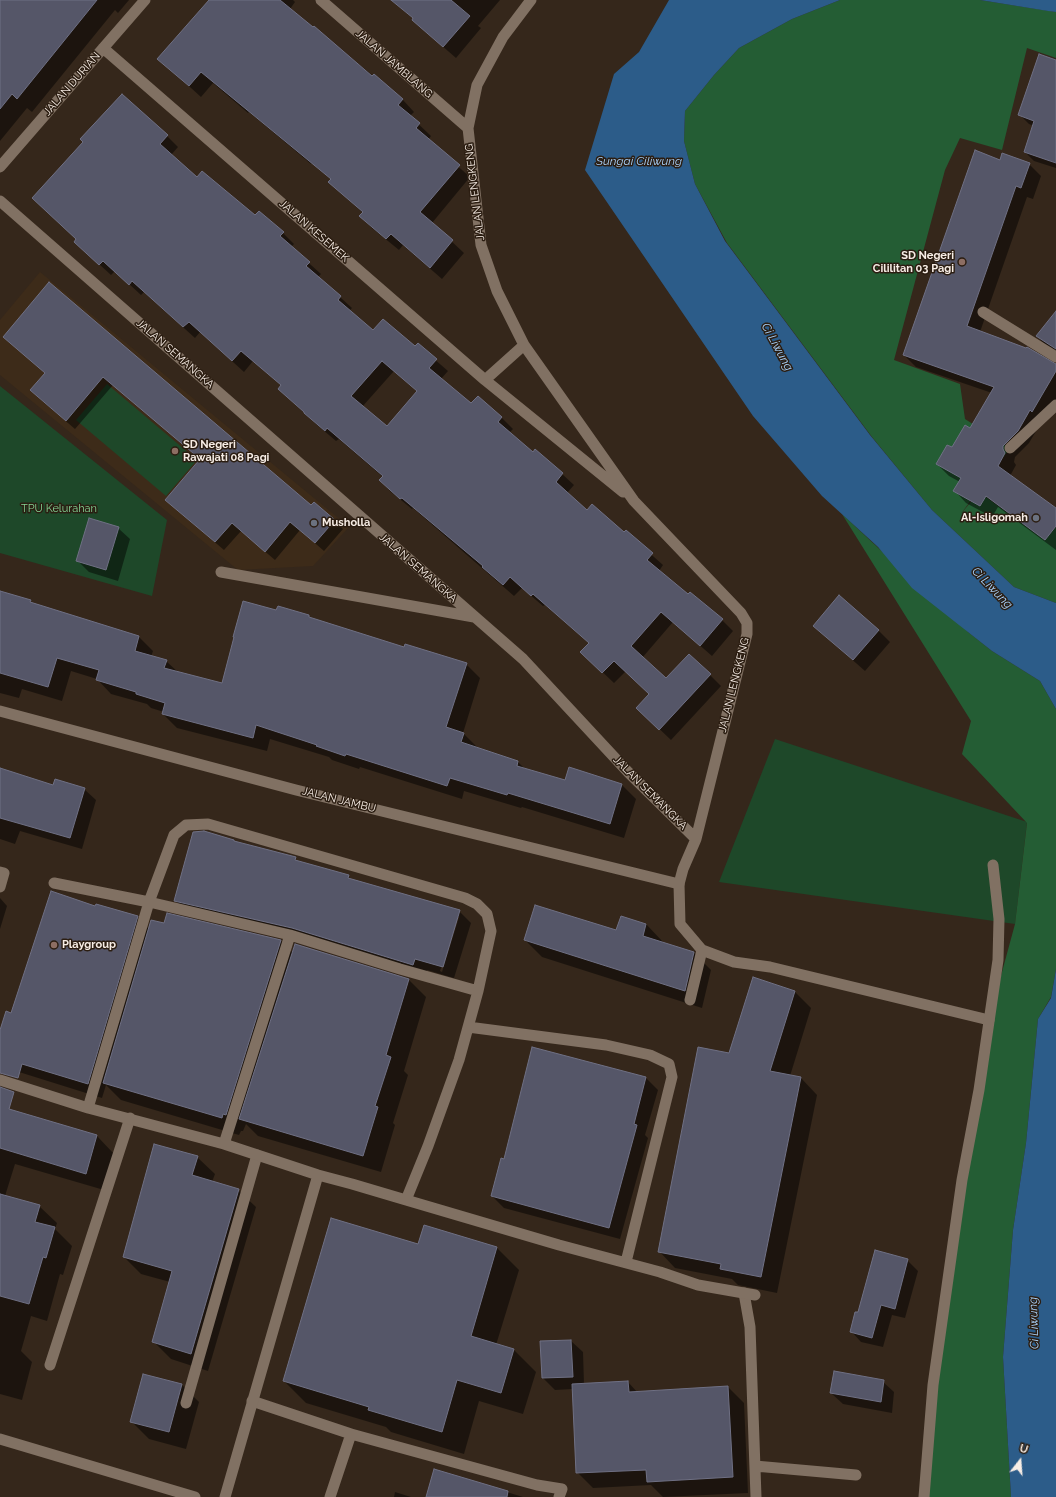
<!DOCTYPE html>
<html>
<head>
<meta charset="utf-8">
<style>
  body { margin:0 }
  #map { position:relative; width:1056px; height:1497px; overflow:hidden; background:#35271b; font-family:Raleway,sans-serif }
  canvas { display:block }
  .north { position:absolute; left:1000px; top:1441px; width:40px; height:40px; -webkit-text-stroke:3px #2b1d11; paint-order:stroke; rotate:17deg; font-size:11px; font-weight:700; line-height:16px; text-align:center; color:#f7ede5 }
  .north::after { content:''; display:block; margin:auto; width:14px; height:18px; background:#f7ede5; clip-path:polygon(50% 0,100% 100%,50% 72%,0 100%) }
</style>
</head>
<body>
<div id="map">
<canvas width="1056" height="1497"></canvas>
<div class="north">U</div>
</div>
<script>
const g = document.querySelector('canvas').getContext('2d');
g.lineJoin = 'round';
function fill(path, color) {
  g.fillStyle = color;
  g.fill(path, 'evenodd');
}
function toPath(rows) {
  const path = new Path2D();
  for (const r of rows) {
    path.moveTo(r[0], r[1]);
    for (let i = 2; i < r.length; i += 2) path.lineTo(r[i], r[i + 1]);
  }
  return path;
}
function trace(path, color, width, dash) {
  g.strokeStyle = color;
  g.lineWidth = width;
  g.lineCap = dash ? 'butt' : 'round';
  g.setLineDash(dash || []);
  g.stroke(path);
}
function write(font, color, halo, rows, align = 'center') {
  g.font = font + ' Raleway,sans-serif';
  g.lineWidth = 3;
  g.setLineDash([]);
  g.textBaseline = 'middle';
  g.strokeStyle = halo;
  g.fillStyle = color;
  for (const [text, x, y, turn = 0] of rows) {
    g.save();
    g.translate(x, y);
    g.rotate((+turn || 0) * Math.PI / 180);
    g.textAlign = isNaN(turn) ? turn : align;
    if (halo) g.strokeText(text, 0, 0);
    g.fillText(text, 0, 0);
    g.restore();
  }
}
fill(toPath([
  [40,272,349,527,313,566,238,570,0,375,0,320]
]), '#3d2b19');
fill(toPath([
  [107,384,197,460,166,496,76,420],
  [0,386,167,520,152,596,0,553],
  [775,739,1027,822,1015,924,719,882]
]), '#1e4829');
fill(toPath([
  [840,0,980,0,1056,12,1056,58,1027,48,1002,150,960,138,945,170,894,360,960,384,965,419,1010,448,960,515,979,492,1045,540,1056,527,1056,603,1014,587,932,510,872,437,727,243,695,184,684,141,685,111,714,75,739,48,792,19],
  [842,514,968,632,992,651,1040,681,1056,709,1056,969,1051,997,1038,1019,1026,1143,1013,1230,1003,1357,1011,1497,924,1497,930,1424,989,1020,1015,924,1027,823,962,754,971,721]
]), '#245d34');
fill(toPath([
  [669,0,840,0,792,19,739,48,714,75,685,111,684,141,695,184,725,241,870,435,932,510,1014,587,1056,603,1056,709,1040,681,992,651,912,588,878,547,822,496,753,416,585,170,614,74,639,52],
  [980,0,1056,0,1056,12,1048,11],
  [1056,969,1056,1497,1011,1497,1003,1357,1013,1230,1026,1143,1038,1019,1051,998]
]), '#2c5c89');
fill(toPath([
  [0,0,129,0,118,13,115,10,32,112,27,108,0,141],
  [210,0,293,0,295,2,290,9,403,100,414,112,410,116,431,136,428,140,470,177,432,223,464,253,442,279,403,245,399,250,372,228,360,216,363,213,330,182,332,180,312,163,311,164,273,132,249,112,248,113,213,83,201,97,159,59],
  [391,0,500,0,478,26,481,28,456,58,425,31,414,19],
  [1056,61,1056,168,1034,161,1025,152,1034,126,1029,124,1020,115],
  [167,136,178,147,171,155,197,178,283,233,294,244,291,247,321,274,318,277,352,308,349,311,374,332,415,348,418,345,448,371,441,379,471,405,478,397,502,418,513,429,509,433,533,453,536,450,574,485,567,493,587,511,625,533,626,532,663,565,659,571,688,596,722,620,733,631,712,656,673,622,642,658,666,680,710,675,721,686,671,740,649,719,650,695,626,671,614,683,593,663,590,644,545,605,543,606,522,588,514,596,413,508,412,509,391,492,380,480,383,477,339,439,336,441,316,424,279,389,282,386,253,361,244,372,200,332,195,338,144,292,141,295,115,271,111,275,75,242],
  [394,371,418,392,387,428,362,407],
  [1001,161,1029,164,1041,176,1033,199,1027,197,980,332,1056,365,1056,402,1042,421,1029,443,1015,457,1014,462,1016,465,1010,476,1056,509,1056,550,998,507,992,517,966,503,955,491,960,482,949,476,937,464,970,429,992,393,916,367,904,355],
  [50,284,311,506,334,521,343,529,324,551,300,530,275,560,241,531,224,550,175,508,201,460,113,385,75,429,40,399,31,390,46,374,4,337],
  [1056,312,1056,352,1048,348,1037,336],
  [118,528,130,539,118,581,89,572,78,561],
  [0,592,30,601,33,604,139,637,153,651,151,657,166,661,179,673,223,685,277,612,309,616,313,620,405,648,466,664,480,678,463,733,478,748,518,762,525,769,565,782,622,785,636,799,624,838,522,807,521,808,464,791,462,799,360,767,359,769,332,760,329,757,270,739,267,751,177,728,163,714,164,712,151,708,147,704,111,694,97,679,71,671,62,701,22,689,19,698,0,693],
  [814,626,878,630,890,642,865,671],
  [0,769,54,786,84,789,96,800,82,849,20,831,15,844,0,839],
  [234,841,236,843,295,858,299,863,348,876,352,880,459,911,471,923,454,978,427,970,425,977,187,912,175,900],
  [457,917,459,917,442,972,440,971],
  [0,898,7,906,0,929],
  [96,907,137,917,149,929,165,925,281,941,293,953,409,980,426,997,404,1071,408,1075,393,1123,395,1125,381,1172,258,1136,246,1124,243,1131,241,1131,239,1135,121,1100,106,1085,102,1098,19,1072,0,1056,0,1033,11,1014],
  [646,924,663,942,663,943,694,953,711,970,702,1008,542,957,525,940,617,931],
  [794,991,811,1008,790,1076,801,1078,817,1095,777,1293,738,1285,732,1279,675,1268,659,1251,730,1054],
  [533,1049,646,1078,658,1090,645,1135,648,1138,620,1239,504,1208,492,1196,504,1160],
  [0,1107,97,1136,114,1154,104,1190,15,1164,5,1196,39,1206,57,1223,55,1229,72,1246,63,1275,60,1274,47,1321,31,1316,21,1351,32,1362,22,1400,0,1394],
  [197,1157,215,1174,212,1182,238,1190,256,1207,208,1371,171,1359,154,1342,170,1282,141,1274,124,1257],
  [425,1226,497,1248,519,1270,496,1345,514,1350,536,1372,523,1414,479,1401,464,1454,391,1432,386,1427,306,1403,284,1381,419,1245],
  [907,1260,918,1271,905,1318,892,1315,883,1347,861,1342,851,1331,859,1313],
  [571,1341,583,1352,584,1384,628,1382,638,1393,728,1387,744,1403,748,1493,663,1497,651,1485,593,1488,577,1472,573,1389,555,1390,543,1378],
  [144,1376,182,1385,199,1402,186,1449,149,1439,131,1421],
  [882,1381,894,1392,892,1413,843,1404,831,1393],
  [435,1470,523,1497,427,1497],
  [395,1492,411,1497,394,1497]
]), '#0007');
const building = toPath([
  [0,0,97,0,17,99,12,94,0,109,0,0],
  [209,0,280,0,313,27,314,26,372,76,374,74,403,99,398,105,420,123,416,128,460,165,420,212,453,240,430,268,391,234,386,239,359,216,363,212,328,182,331,179,201,72,189,86,157,59,209,0],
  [391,0,451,0,470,16,443,47,412,20,413,18,391,0],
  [1039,54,1056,60,1056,163,1024,152,1034,121,1018,115,1039,54],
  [122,94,168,135,160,144,197,177,202,171,255,215,259,211,284,232,280,236,310,262,306,266,341,296,338,300,373,330,383,319,415,346,418,343,437,359,429,368,471,403,478,396,502,417,498,422,533,452,535,449,563,473,556,482,587,510,592,504,624,532,626,530,653,553,647,560,688,594,690,592,723,619,700,646,661,612,631,646,666,678,689,654,711,674,659,730,636,708,649,694,614,661,602,673,580,652,589,643,533,594,531,596,510,577,503,585,482,567,483,566,402,498,400,499,379,480,383,476,327,428,325,431,304,413,304,412,278,389,281,385,241,351,232,361,189,322,183,327,132,281,129,285,103,261,99,265,74,242,76,239,32,198,83,142,80,139,122,94],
  [382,361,417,391,387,426,351,396,382,361],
  [975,150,1000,160,1002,153,1030,163,1021,188,1016,186,967,326,1026,348,1027,347,1056,364,1056,371,1032,412,1030,410,1018,431,1003,446,1003,449,1005,453,998,466,1056,508,1056,526,1045,540,986,496,980,506,953,491,961,478,936,464,947,445,952,447,965,425,970,428,994,387,903,355,975,150],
  [49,282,311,505,314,502,335,520,315,543,290,522,265,552,232,523,215,542,165,500,200,459,103,377,66,421,30,390,45,373,3,337,49,282],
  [1056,311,1056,349,1036,336,1056,311],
  [89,518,119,527,106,570,76,561,89,518],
  [0,591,31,600,30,602,139,636,135,651,167,660,164,668,222,683,234,637,233,637,243,601,276,610,278,606,309,615,309,617,404,647,405,644,467,663,446,727,464,733,461,742,518,761,517,766,565,780,569,767,622,784,610,824,508,793,507,795,450,778,447,786,346,754,345,756,316,746,317,745,256,725,253,738,162,714,165,703,136,694,136,692,96,680,99,670,57,658,48,687,0,673,0,591],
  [839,595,879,630,853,660,813,626,839,595],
  [0,768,53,785,55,779,85,788,70,838,0,818,0,768],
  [204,831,234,840,234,841,296,857,295,860,349,875,348,878,460,910,443,967,415,959,413,965,292,928,174,901,193,832,204,831],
  [51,891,95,906,96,904,138,916,88,1084,22,1064,18,1078,0,1073,0,1030,6,1011,11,1013,51,891],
  [535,905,616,930,621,916,646,924,643,936,694,952,685,991,524,940,535,905],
  [167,913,281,940,226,1115,223,1114,222,1118,103,1083,151,920,164,923,167,913],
  [295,944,409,979,386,1055,391,1057,375,1106,378,1107,363,1156,239,1119,295,944],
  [753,977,795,991,770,1071,801,1077,761,1277,720,1269,721,1264,658,1252,698,1047,729,1053,753,977],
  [532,1047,646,1077,634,1124,637,1125,609,1228,491,1196,501,1158,504,1159,532,1047],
  [0,1087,14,1092,9,1109,97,1135,86,1174,0,1148,0,1087],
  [154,1144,198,1156,192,1175,239,1189,191,1354,152,1342,172,1271,123,1257,154,1144],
  [0,1194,40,1205,35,1222,55,1227,46,1258,43,1257,29,1304,0,1296,0,1194],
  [331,1218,418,1244,424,1225,497,1247,471,1336,514,1349,501,1393,457,1380,442,1432,368,1410,369,1407,283,1381,331,1218],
  [875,1250,908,1259,895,1309,881,1305,872,1338,850,1332,855,1312,858,1312,875,1250],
  [571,1340,573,1377,542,1378,540,1341,571,1340],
  [834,1371,884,1380,881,1402,830,1393,834,1371],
  [143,1374,182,1384,169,1432,130,1422,143,1374],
  [628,1381,629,1392,728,1386,733,1477,647,1482,646,1470,576,1473,572,1384,628,1381],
  [434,1469,508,1491,507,1497,426,1497,434,1469]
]);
fill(building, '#555668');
trace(building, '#6f7084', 1);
trace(toPath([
  [679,884,680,924,702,950,734,962,770,967,989,1020],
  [690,1000,702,950],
  [744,1293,750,1327,756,1497],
  [50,1365,130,1118],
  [252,1401,351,1434],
  [186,1403,257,1155],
  [755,1466,856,1475],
  [330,1497,351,1434,537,1485,562,1489,559,1497]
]), '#817163', 11);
trace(toPath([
  [321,0,468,128],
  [103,48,485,380,623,492],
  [0,167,145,0],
  [0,201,523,659,628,772,696,839],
  [983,312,1056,357],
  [485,380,524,345],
  [1010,448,1056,405],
  [221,572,474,617],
  [0,711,296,790,679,884,683,869,696,839,747,634,747,623,741,613,634,501,524,345,497,291,481,245,468,128,477,85,503,37,531,0],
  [0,872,4,873,0,887],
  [54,883,149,902,290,935,400,969,478,991],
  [468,1027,606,1045,650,1055,669,1064,672,1077,626,1262],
  [0,1080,88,1108,224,1144,318,1175,352,1184,406,1200,428,1146,459,1060,478,991,491,931,487,914,477,904,465,898,208,824,186,825,174,835,149,902,88,1108],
  [224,1144,290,935],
  [406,1200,559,1245,660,1272,698,1285,755,1295],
  [0,1439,195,1497],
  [225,1497,318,1175],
  [924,1497,933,1385,962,1180,979,1090,998,960,999,919,993,865]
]), '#817163', 11);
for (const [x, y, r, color] of [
  [962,262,4,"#8d6e63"],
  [175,451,4,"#8d6e63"],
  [1036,518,4,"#6b7280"],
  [314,523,4,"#6b7280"],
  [54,945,4,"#8d6e63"]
]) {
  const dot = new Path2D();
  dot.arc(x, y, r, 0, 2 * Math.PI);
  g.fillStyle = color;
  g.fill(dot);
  trace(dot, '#2b1d11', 1.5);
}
write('11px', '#f7ede5', '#2b1d11', [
  ["JALAN JAMBLANG",394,64,41],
  ["JALAN DURIAN",72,84,-49],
  ["JALAN LENGKENG",475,192,-97],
  ["JALAN KESEMEK",314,231,41],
  ["JALAN SEMANGKA",175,354,41],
  ["JALAN SEMANGKA",418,568,41],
  ["JALAN LENGKENG",734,685,-76],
  ["JALAN SEMANGKA",650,793,45],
  ["JALAN JAMBU",339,800,14]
]);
write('bold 11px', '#f7ede5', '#2b1d11', [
  ["SD Negeri",954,256,"right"],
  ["Cililitan 03 Pagi",954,269,"right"],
  ["SD Negeri",183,445],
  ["Rawajati 08 Pagi",183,458],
  ["Al-Isligomah",1028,518,"right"],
  ["Musholla",322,523],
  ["Playgroup",62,945]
], 'left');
write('11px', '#84d596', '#2b1d11', [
  ["TPU Kelurahan",59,509]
]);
write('italic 12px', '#a9d2fb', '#2b1d11', [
  ["Sungai Ciliwung",639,161],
  ["Ci Liwung",777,347,61],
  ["Ci Liwung",992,588,46],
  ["Ci Liwung",1034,1323,-92]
]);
</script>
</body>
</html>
